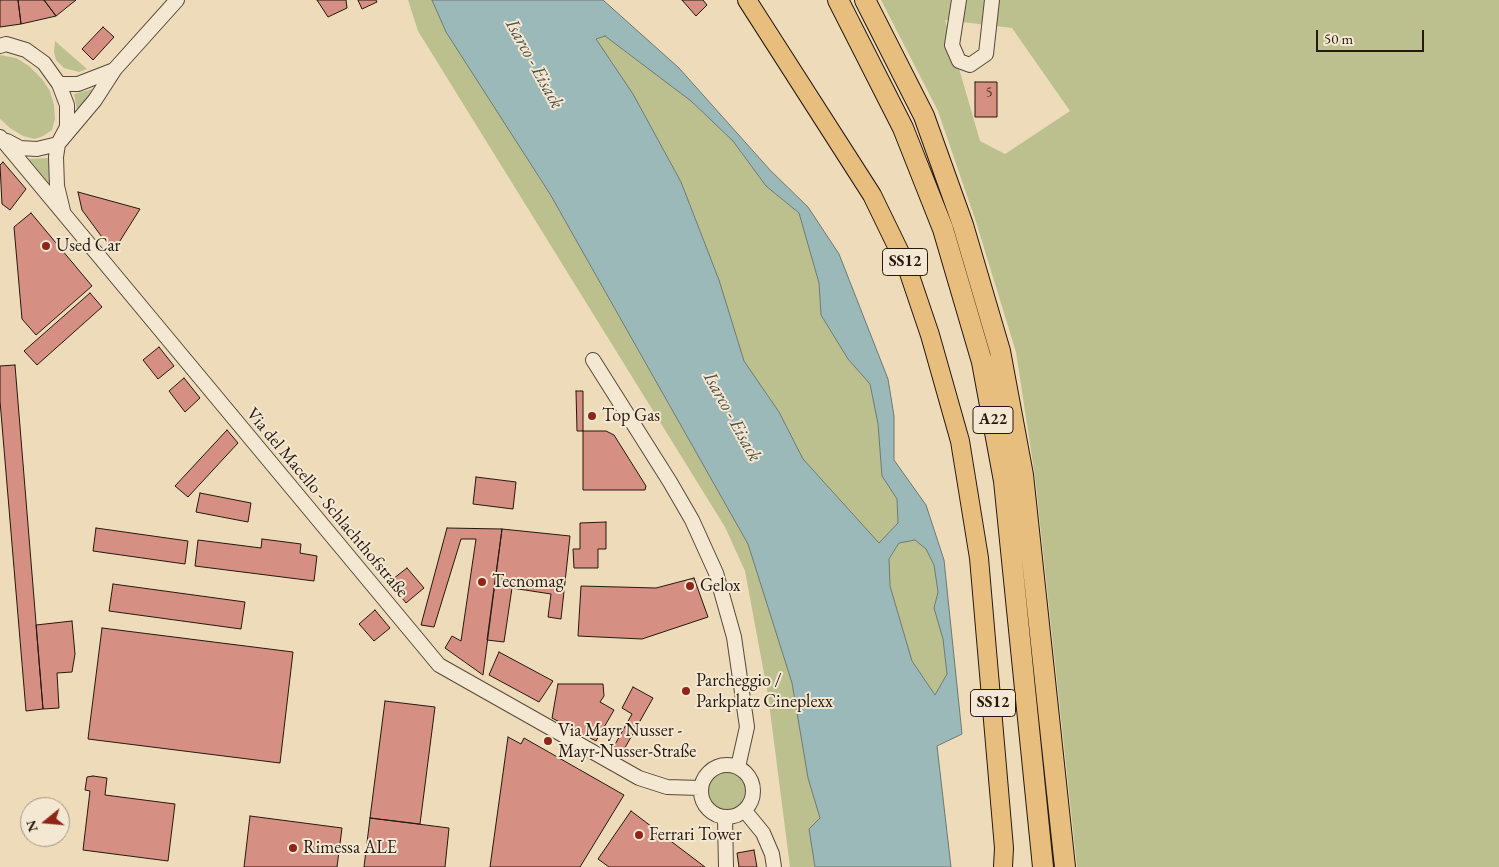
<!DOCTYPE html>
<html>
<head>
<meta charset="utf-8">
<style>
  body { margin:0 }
  #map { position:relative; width:1499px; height:867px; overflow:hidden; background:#eedbba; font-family:"EB Garamond",serif }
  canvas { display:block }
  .north { position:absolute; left:20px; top:797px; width:50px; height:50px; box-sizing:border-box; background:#f4e8d2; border:1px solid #a29584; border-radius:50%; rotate:253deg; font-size:14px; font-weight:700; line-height:20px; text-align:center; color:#26180f }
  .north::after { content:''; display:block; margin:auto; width:18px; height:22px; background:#8f2418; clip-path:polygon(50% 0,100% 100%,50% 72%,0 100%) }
  .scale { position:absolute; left:1316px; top:30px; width:108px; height:22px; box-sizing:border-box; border:2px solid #26180f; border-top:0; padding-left:6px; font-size:15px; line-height:18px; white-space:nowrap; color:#26180f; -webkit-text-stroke:4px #f4e8d2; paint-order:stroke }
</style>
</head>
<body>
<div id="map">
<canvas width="1499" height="867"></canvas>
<div class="north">N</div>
<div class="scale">50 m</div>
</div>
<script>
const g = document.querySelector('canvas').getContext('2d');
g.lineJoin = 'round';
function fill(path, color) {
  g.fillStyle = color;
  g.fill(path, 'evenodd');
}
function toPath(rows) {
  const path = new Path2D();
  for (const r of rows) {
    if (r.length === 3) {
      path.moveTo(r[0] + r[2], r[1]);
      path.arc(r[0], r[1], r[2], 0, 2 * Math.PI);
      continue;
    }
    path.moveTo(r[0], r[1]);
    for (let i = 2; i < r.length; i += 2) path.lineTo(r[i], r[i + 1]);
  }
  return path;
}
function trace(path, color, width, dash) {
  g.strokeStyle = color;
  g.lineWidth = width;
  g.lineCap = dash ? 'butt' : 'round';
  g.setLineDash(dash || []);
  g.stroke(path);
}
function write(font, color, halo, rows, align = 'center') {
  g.font = font + ' "EB Garamond",serif';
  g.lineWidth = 4;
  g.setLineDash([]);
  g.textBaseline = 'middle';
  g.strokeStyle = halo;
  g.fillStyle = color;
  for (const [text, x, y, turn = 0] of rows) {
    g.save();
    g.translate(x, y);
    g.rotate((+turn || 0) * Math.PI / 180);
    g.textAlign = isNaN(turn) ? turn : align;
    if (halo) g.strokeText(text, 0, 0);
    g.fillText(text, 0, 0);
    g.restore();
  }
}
fill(toPath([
  [408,0,432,0,446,32,550,194,748,544,792,683,808,778,820,819,809,829,815,867,790,867,768,695,745,571,725,527,418,31],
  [881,0,1499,0,1499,867,1077,867,1035,477,1016,352,976,222,938,111],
  [945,20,1012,28,1070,111,1005,154,980,141],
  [605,36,691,101,733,141,766,186,799,213,819,283,821,315,848,359,870,384,878,424,882,476,897,499,898,523,879,543,803,459,779,412,744,361,719,280,681,182,633,94,596,39],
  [55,41,87,69,79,72,64,68,56,60,54,52],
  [0,55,16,58,29,66,42,79,50,91,54,105,55,119,52,130,43,136,35,139,23,136,10,128,0,119],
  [97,88,77,110,74,94],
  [52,158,53,181,45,187,22,159],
  [915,540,926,549,934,565,938,592,934,608,943,639,947,674,935,695,912,661,890,586,889,560,899,543],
  [726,791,22]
]), '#bbc08e');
const water = toPath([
  [432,0,603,0,679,68,770,170,808,207,839,254,888,379,894,416,894,460,926,505,944,560,962,734,937,746,951,867,815,867,809,829,820,818,808,778,792,683,748,544,550,194,446,32,432,0],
  [605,36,691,101,733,141,766,186,799,213,819,283,821,315,848,359,870,384,878,424,882,476,897,499,898,523,879,543,803,459,779,412,744,361,719,280,681,182,633,94,596,39,605,36],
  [915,540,926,549,934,565,938,592,934,608,943,639,947,674,935,695,912,661,890,586,889,559,899,543,915,540]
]);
fill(water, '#9bb9b8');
trace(water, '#6c7974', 1);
const building = toPath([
  [0,0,18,0,21,24,0,27,0,0],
  [18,0,44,0,56,16,21,24,18,0],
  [44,0,76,0,56,16,44,0],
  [317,0,346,0,347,8,328,17,317,0],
  [358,0,376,0,377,2,362,9,358,0],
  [682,0,703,0,707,5,696,16,682,0],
  [103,27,114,37,93,60,82,49,103,27],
  [975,82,997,82,997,117,975,117,975,82],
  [3,162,26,189,10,210,2,204,0,165,3,162],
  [78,192,140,209,113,252,82,210,78,192],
  [31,213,92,286,36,335,22,319,14,227,31,213],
  [90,293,102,307,37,365,24,351,90,293],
  [159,347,174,366,158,379,143,360,159,347],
  [15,365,43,709,26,711,0,401,0,366,15,365],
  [184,378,200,398,185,412,169,391,184,378],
  [576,391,583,391,583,431,577,431,576,391],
  [227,430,238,443,188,497,175,486,227,430],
  [583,431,606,431,614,435,646,486,645,490,583,490,583,431],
  [476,477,516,482,513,509,473,504,476,477],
  [200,493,251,503,248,522,196,512,200,493],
  [606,522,606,549,598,549,598,568,574,568,573,549,580,549,580,523,606,522],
  [96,528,188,541,185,564,93,551,96,528],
  [447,528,502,529,483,675,445,648,452,636,461,641,476,539,461,539,434,627,421,625,447,528],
  [502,529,570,536,561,619,548,617,551,594,512,588,504,642,487,640,502,529],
  [262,539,301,544,300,553,317,556,314,581,195,566,198,540,261,548,262,539],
  [407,568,424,588,406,603,389,582,407,568],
  [694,578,708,617,642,639,578,636,581,586,656,588,694,578],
  [113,584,245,602,241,629,109,611,113,584],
  [375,610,390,628,374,641,359,624,375,610],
  [72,621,75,654,72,672,57,673,59,708,43,709,36,625,72,621],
  [102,628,293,652,280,763,88,739,102,628],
  [499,652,553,681,539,702,489,675,499,652],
  [558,684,603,684,604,696,600,702,614,710,596,741,552,718,558,684],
  [633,687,653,698,622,753,613,748,632,714,622,708,633,687],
  [385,701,435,707,420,824,370,818,385,701],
  [508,737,521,744,524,738,624,795,580,867,490,867,508,737],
  [93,776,107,778,105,795,175,804,168,861,83,850,90,791,85,790,87,777,93,776],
  [631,811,705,867,609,867,598,859,631,811],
  [250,816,342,828,337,867,244,867,250,816],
  [370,818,449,828,445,867,364,867,370,818],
  [754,850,757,867,739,867,737,853,754,850]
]);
fill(building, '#d68f83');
trace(building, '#26180f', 1);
const minor = toPath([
  [959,0,952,45,959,61,970,65,986,54,992,0],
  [0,46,6,44,26,50,44,63,59,84,67,105,67,127,58,144,56,157,57,186,63,211],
  [59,84,78,84,114,70],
  [0,137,439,665,639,778,667,787,700,788],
  [7,141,20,148,37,149,58,144,95,100,115,69,177,0],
  [593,360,670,482,692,520,716,573,734,637,747,727,738,767],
  [727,791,26],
  [745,811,763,833,772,854,774,867],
  [725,818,726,867]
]);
const major = toPath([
  [747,0,872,195,907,267,930,335,960,441,979,558,1004,848,1003,867]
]);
const highway = toPath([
  [838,0,903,128,943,229,982,362,1004,481,1043,867],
  [865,0,924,116,963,225,1000,351,1023,475,1065,867]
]);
trace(minor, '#58493a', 16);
trace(major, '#26180f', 20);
trace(highway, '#26180f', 22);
trace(minor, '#f4e8d2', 14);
trace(major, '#e7be7d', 18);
trace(highway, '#e7be7d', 20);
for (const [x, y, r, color] of [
  [46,246,5,"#8f2418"],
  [592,416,5,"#8f2418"],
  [482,582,5,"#8f2418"],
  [690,586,5,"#8f2418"],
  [686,691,5,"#8f2418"],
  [548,741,5,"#8f2418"],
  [639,835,5,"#8f2418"],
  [293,848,5,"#8f2418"]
]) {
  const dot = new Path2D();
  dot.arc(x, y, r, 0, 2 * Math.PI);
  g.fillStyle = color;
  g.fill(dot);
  trace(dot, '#f4e8d2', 2);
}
write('15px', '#52362c', null, [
  ["5",989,93]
]);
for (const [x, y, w] of [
  [905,262,45],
  [993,420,40],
  [993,703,45]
]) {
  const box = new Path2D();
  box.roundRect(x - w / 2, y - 13.5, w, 27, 4);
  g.fillStyle = '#f4e8d2';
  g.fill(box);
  trace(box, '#26180f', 1);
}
write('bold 16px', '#26180f', null, [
  ["SS12",905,262],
  ["A22",993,420],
  ["SS12",993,703]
]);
write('18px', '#26180f', '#f4e8d2', [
  ["Used Car",56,246],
  ["Top Gas",602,416],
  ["Tecnomag",492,582],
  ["Gelox",700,586],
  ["Parcheggio /",696,681],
  ["Parkplatz Cineplexx",696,702],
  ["Via Mayr Nusser -",558,731],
  ["Mayr-Nusser-Straße",558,752],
  ["Ferrari Tower",649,835],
  ["Rimessa ALE",303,848]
], 'left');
write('18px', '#26180f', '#f4e8d2', [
  ["Via del Macello - Schlachthofstraße",327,503,50]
]);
write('italic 19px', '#4f504a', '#f4e8d2', [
  ["Isarco - Eisack",534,64,61],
  ["Isarco - Eisack",732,417,61]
]);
</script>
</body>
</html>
